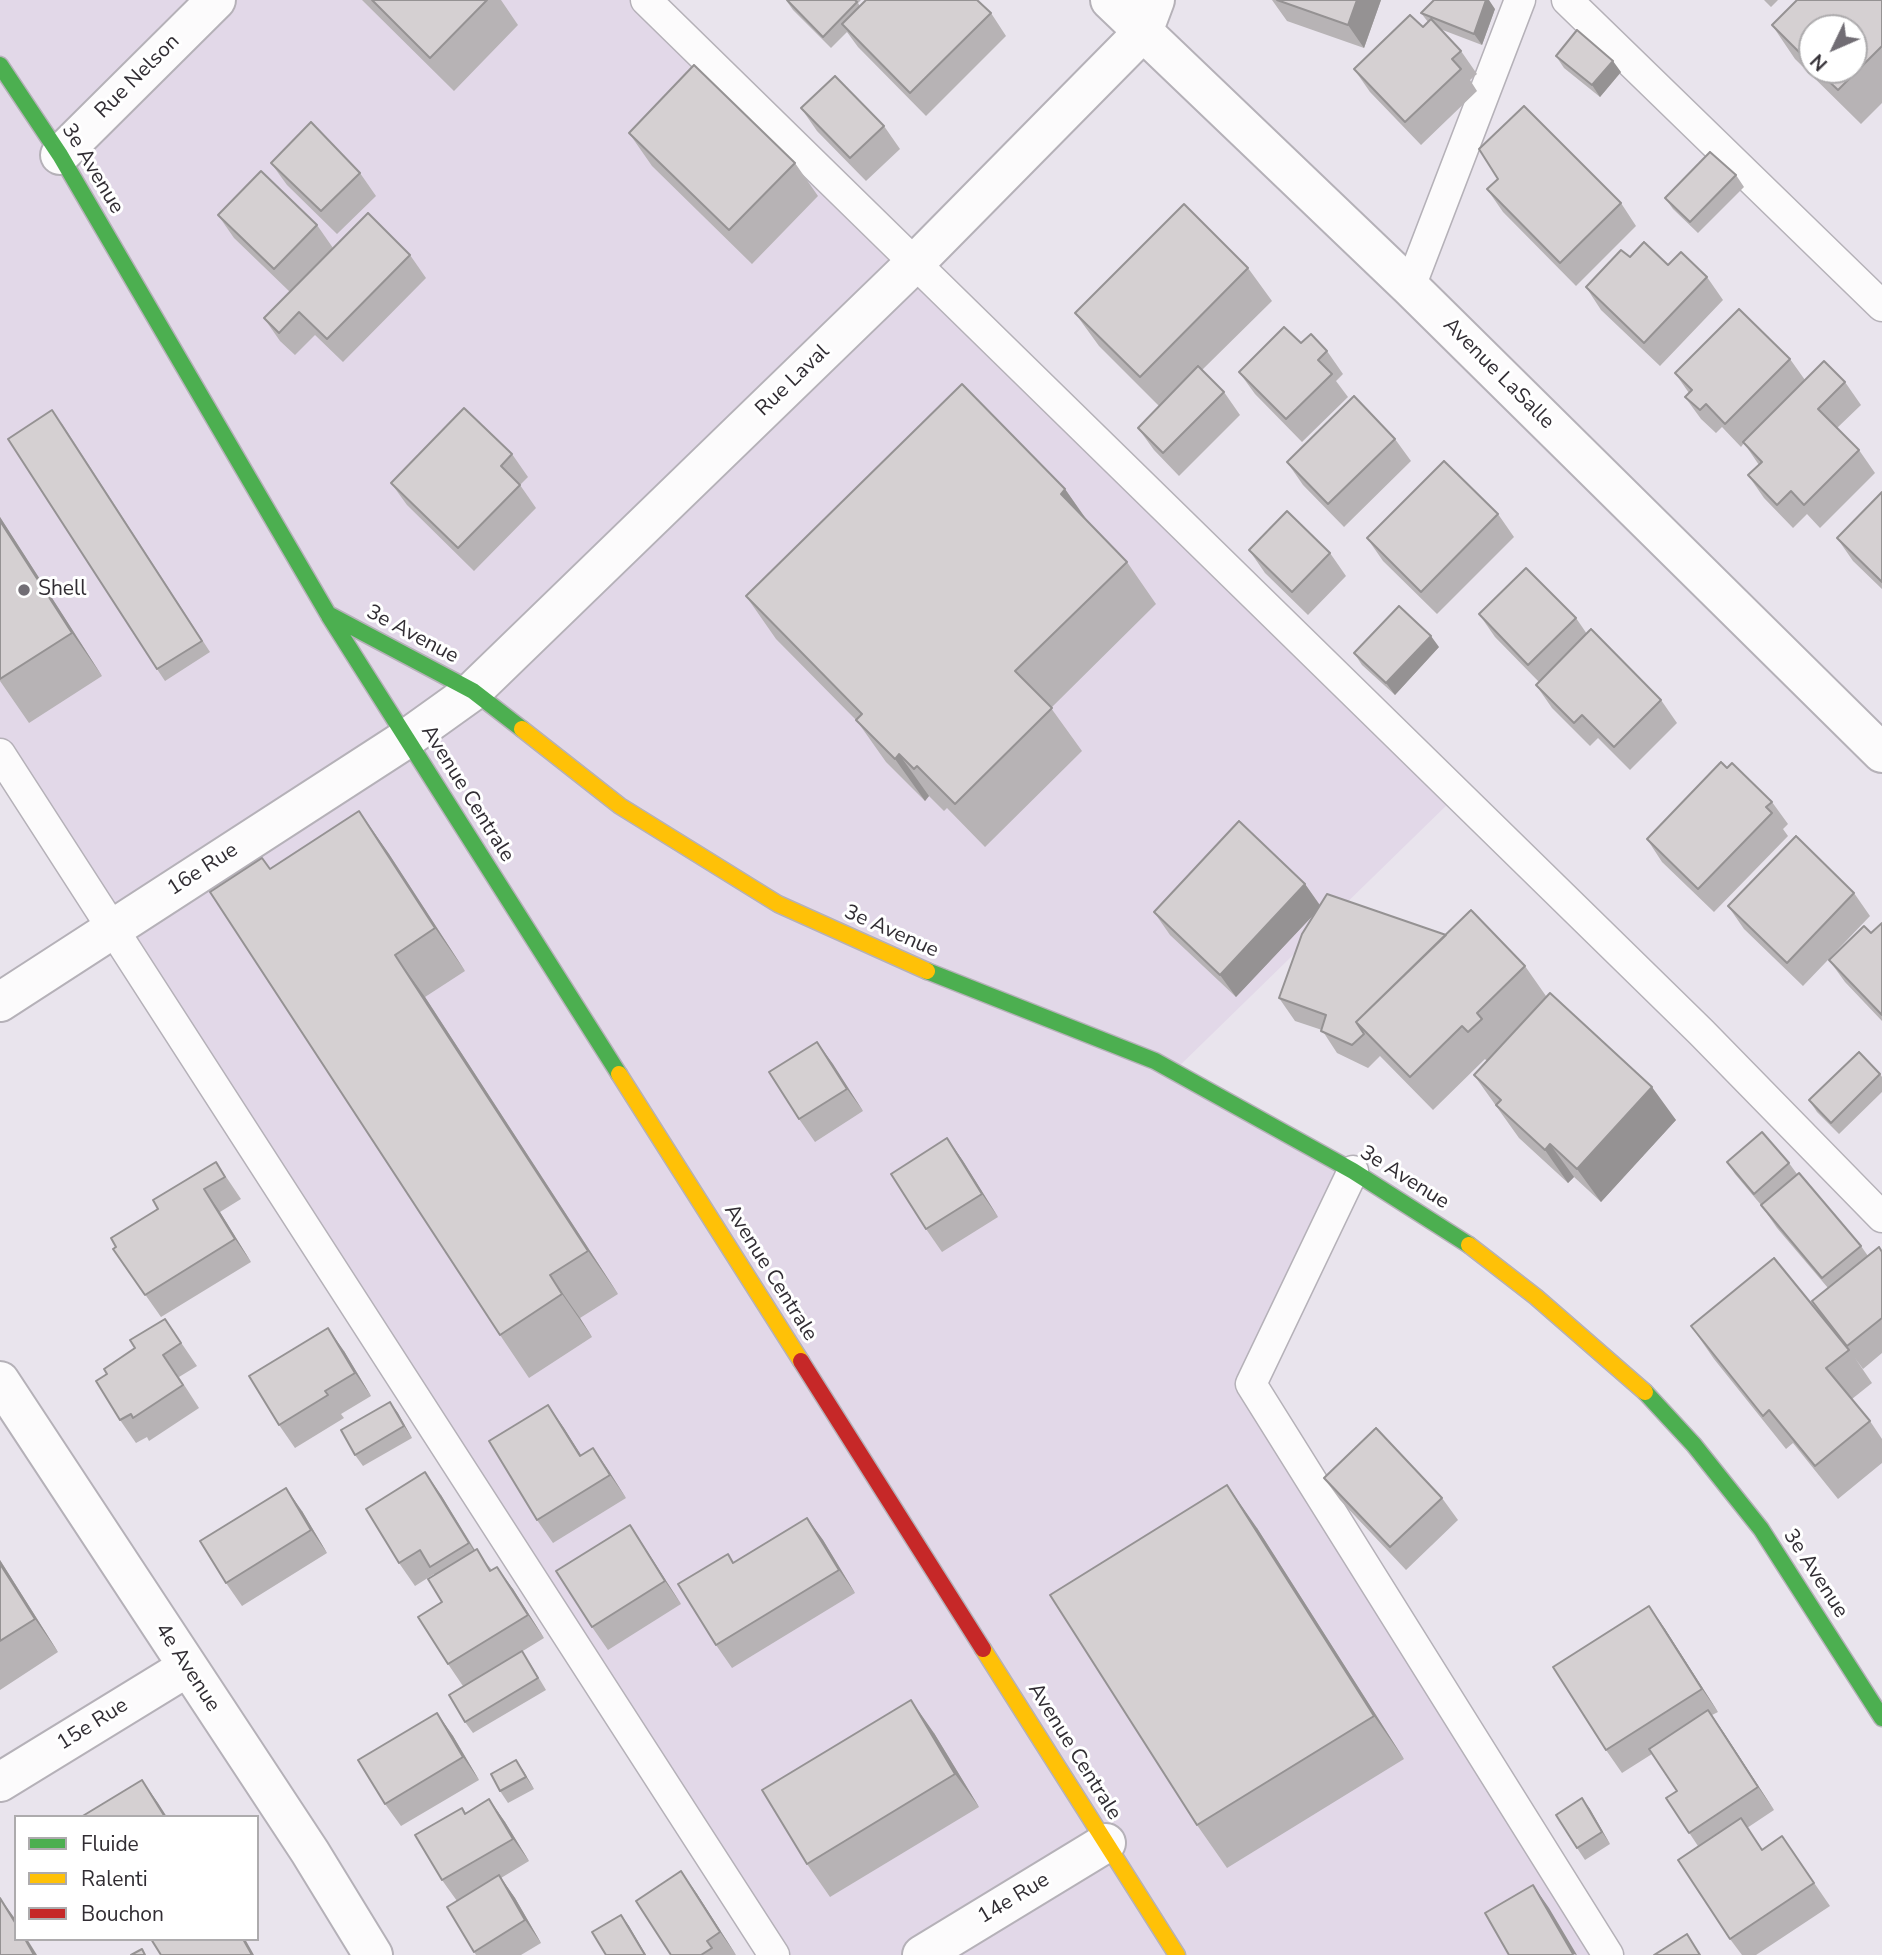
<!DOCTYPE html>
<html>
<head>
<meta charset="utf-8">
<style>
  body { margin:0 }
  #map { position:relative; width:1882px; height:1955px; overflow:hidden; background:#e9e4ed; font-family:"Nunito Sans",sans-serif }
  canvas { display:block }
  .legend { position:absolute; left:14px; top:1815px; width:245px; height:126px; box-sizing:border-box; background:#fff; border:2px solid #adabad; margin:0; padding:9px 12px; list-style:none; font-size:21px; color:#312d33 }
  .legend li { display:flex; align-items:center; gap:14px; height:35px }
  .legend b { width:35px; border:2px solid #adabad }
  .north { position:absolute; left:1798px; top:14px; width:70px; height:70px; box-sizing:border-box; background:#fff; border:2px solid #adabad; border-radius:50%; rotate:226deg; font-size:19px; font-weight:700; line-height:28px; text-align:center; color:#312d33 }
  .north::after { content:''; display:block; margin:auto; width:24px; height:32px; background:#716d74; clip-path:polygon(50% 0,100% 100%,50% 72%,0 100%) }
</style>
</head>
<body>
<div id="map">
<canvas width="1882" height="1955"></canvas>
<ul class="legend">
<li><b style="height:9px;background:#4caf50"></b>Fluide</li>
<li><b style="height:9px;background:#ffc107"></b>Ralenti</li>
<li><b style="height:9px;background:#c62828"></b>Bouchon</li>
</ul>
<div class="north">N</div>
</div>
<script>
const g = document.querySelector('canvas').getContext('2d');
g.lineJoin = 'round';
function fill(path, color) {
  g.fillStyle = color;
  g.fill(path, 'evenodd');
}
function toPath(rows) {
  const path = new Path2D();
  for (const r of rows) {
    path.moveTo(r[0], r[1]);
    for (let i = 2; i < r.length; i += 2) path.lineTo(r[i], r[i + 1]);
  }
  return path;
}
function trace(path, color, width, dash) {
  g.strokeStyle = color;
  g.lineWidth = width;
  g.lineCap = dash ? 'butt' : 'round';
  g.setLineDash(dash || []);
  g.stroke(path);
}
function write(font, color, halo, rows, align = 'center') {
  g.font = font + ' "Nunito Sans",sans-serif';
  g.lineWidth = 6;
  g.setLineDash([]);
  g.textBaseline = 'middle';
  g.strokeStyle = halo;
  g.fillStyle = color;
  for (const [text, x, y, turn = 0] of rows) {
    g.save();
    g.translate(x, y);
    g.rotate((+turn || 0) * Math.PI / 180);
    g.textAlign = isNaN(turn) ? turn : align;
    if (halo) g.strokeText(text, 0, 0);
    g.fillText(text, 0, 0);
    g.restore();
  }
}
fill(toPath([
  [0,0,634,0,1452,800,1168,1077,1347,1175,1239,1376,1602,1955,755,1955,362,1332,0,771]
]), '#e2d8e8');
const lane = toPath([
  [646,0,1701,1032,1882,1217],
  [1567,0,1882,306],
  [1410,287,1520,0],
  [0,754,774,1955],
  [1353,1171,1251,1384,1608,1955]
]);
const street = toPath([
  [1110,0,1410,287,1882,753],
  [60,155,216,0],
  [0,1002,406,739,473,691,922,256,1143,32,1155,0],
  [0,1381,310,1852,373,1955],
  [0,1782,186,1668],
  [922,1955,1106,1843]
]);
const fast = toPath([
  [0,65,60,155,328,614,473,691,522,729],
  [329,616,619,1074],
  [927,971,1155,1061,1353,1171,1469,1245],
  [1645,1392,1694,1445,1761,1529,1882,1718]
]);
const slow = toPath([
  [522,729,620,806,778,904,927,971],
  [619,1074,801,1361],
  [1469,1245,1536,1297,1645,1392],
  [983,1649,1177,1955]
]);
const jam = toPath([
  [801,1361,983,1649]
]);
trace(lane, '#b5b1b8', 33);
trace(street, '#b5b1b8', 42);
trace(fast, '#b5b1b8', 19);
trace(slow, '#b5b1b8', 19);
trace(jam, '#b5b1b8', 19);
trace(lane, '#fcfbfc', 30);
trace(street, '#fcfbfc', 38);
trace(fast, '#4caf50', 16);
trace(slow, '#ffc107', 16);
trace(jam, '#c62828', 16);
fill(toPath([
  [362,0,501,0,518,25,454,91],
  [786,0,861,0,858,3,860,6,991,13,1006,36,926,116,858,47,847,32,831,48,793,10],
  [1272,0,1381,0,1364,48,1287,21],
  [1764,0,1778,0,1771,7],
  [1882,0,1882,103,1861,124,1795,59,1772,25],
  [1812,28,1854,70,1812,70],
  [1495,9,1482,45,1440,29,1461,51,1477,74,1470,80,1477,91,1421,145,1370,92,1354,69,1423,27,1428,22,1421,13],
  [1556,56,1621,72,1600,97,1564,68],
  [801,108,884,126,900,149,866,181,817,131],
  [629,133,795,163,818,196,752,264,652,166],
  [271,163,360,173,376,196,337,234,287,185],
  [1736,175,1744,187,1698,233,1673,209,1665,198],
  [1487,189,1621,203,1636,226,1576,286,1503,212],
  [218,215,317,225,333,248,304,278,410,255,426,278,343,362,315,335,295,355,280,341,264,318,290,292,234,238],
  [1630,257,1668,265,1707,277,1723,300,1660,366,1601,310,1586,287],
  [1248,268,1272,301,1202,370,1224,392,1240,415,1179,476,1154,450,1138,428,1159,406,1099,346,1075,313],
  [1301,343,1327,351,1343,374,1336,381,1348,397,1302,442,1255,394,1239,372],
  [1790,359,1805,380,1845,382,1861,405,1837,428,1859,450,1875,473,1820,528,1807,514,1793,528,1764,498,1748,475,1759,465,1744,443,1741,447,1722,427,1716,433,1701,419,1685,397,1689,393,1675,373],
  [61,422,210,652,165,681,157,669],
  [1395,439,1411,461,1344,527,1303,485,1287,462],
  [512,454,528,477,520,485,536,508,474,571,407,505,391,483],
  [1065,489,1089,523,1127,562,1156,604,1051,708,1082,751,985,847,947,808,944,811,929,796,925,801,886,762,857,721,776,639,746,596],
  [1882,492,1882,589,1853,561,1837,538],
  [1498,514,1514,537,1437,614,1383,561,1367,538],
  [0,517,102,676,29,723,0,681],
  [1249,550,1330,553,1346,576,1308,615,1265,573],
  [1479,614,1576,618,1587,634,1661,700,1677,723,1630,770,1598,738,1590,746,1552,708,1536,685,1539,682,1495,637],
  [1439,647,1395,695,1362,665,1354,653],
  [1727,768,1772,802,1788,824,1783,829,1788,836,1714,912,1662,862,1647,839],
  [359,811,389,854,465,971,425,997,618,1294,580,1318,592,1337,529,1378,500,1335,270,869],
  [1305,884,1320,905,1525,966,1546,996,1676,1120,1601,1202,1574,1177,1568,1183,1519,1138,1474,1075,1487,1061,1485,1059,1433,1110,1380,1056,1368,1068,1337,1053,1322,1030,1295,1021,1279,998,1315,913,1236,997,1170,935,1154,912],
  [1854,893,1870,916,1803,986,1744,929,1728,906],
  [1882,923,1882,1021,1845,982,1829,960,1871,933],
  [817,1042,863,1111,815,1142,799,1119],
  [1880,1074,1882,1077,1882,1092,1839,1134,1817,1112,1809,1100],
  [947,1138,963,1161,998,1217,942,1252,926,1229],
  [216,1162,241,1199,220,1212,251,1262,161,1317,113,1249,158,1209],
  [1727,1162,1789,1163,1797,1174,1861,1246,1868,1256,1882,1252,1882,1353,1863,1369,1855,1358,1872,1383,1852,1399,1870,1421,1882,1439,1882,1463,1838,1499,1793,1443,1786,1449,1714,1359,1691,1326,1830,1327,1812,1301,1828,1288,1777,1228,1761,1205,1735,1174],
  [165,1319,197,1366,179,1377,199,1408,149,1441,147,1437,136,1443,120,1420,107,1374],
  [344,1351,371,1396,341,1414,344,1418,295,1448,279,1425],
  [390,1402,412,1438,363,1466,355,1455],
  [548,1405,581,1455,593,1448,626,1498,553,1543,537,1520],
  [1324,1478,1442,1498,1458,1520,1406,1570,1340,1500],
  [441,1495,475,1550,492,1570,513,1589,544,1638,513,1657,530,1663,546,1690,473,1733,465,1722,463,1686,448,1664,442,1602,435,1575,434,1574,415,1586,399,1563],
  [302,1511,327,1553,242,1606,226,1583],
  [807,1518,823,1540,855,1593,732,1668,716,1645,734,1562],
  [630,1525,645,1548,681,1604,608,1650,592,1627],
  [1257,1528,1404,1759,1227,1868,1197,1825],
  [0,1560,58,1652,0,1690],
  [1649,1606,1665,1629,1718,1712,1712,1715,1774,1810,1747,1828,1762,1849,1782,1836,1830,1906,1756,1955,1742,1955,1730,1939,1698,1846,1666,1798,1677,1791,1652,1754,1622,1773,1606,1750],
  [437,1713,453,1736,479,1780,401,1826,385,1804],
  [934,1733,979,1807,830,1897,807,1864],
  [516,1760,524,1772,534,1789,508,1803,500,1791],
  [1582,1798,1610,1844,1585,1860,1577,1848],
  [489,1799,505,1822,529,1861,501,1878,515,1898,541,1943,521,1955,476,1955,447,1907,457,1901,442,1880,462,1808,466,1813],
  [681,1871,697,1894,736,1955,671,1955]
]), '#b7b3b5');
fill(toPath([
  [1357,0,1381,0,1364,48,1348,25],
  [1486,0,1489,0,1495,9,1482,45,1474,34],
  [1613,61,1621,72,1600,97,1592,85],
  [1065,489,1095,532,1061,494],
  [0,517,102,676,72,633,0,521],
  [1431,636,1439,647,1395,695,1386,683],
  [899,754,929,796,925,801,895,759],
  [359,811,389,854,465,971,435,928],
  [1305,884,1321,907,1236,997,1220,975],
  [395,955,425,997,618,1294,588,1251],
  [817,1042,833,1064,863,1111,847,1089],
  [1652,1087,1676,1120,1601,1202,1577,1169],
  [947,1138,963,1161,998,1217,982,1194],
  [1550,1144,1574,1177,1568,1183,1545,1150],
  [204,1189,220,1212,251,1262,235,1239],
  [550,1275,580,1318,592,1337,562,1294],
  [328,1328,344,1351,371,1396,355,1373],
  [390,1402,398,1413,412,1438,404,1426],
  [548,1405,564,1428,596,1479,580,1456],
  [593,1448,609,1471,626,1498,610,1475],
  [425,1472,441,1495,484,1566,469,1543],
  [1227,1485,1257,1528,1404,1759,1374,1716],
  [286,1488,302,1511,327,1553,311,1530],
  [807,1518,823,1540,855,1593,839,1570],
  [630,1525,645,1548,681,1604,665,1581],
  [0,1560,58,1652,35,1619,0,1564],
  [497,1567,513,1589,544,1638,528,1615],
  [1649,1606,1665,1629,1718,1712,1702,1689],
  [911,1700,934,1733,979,1807,955,1774],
  [1708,1710,1724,1733,1774,1810,1758,1787],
  [437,1713,453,1736,479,1780,463,1757],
  [516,1760,524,1772,534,1789,526,1777],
  [142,1780,158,1803,167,1817,165,1817],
  [1582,1798,1590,1809,1610,1844,1602,1832],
  [489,1799,505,1822,529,1861,513,1839],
  [681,1871,697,1894,736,1955,720,1932],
  [499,1875,515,1898,541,1943,525,1920],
  [1533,1885,1549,1908,1577,1955,1573,1954],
  [0,1898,16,1920,16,1924],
  [621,1915,629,1926,646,1955,645,1955],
  [25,1939,27,1939,37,1955,34,1955],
  [243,1939,245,1939,254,1955,252,1955]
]), '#959293');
const building = toPath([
  [372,0,487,0,430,58,372,0],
  [787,0,855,0,857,2,823,37,787,0],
  [866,0,977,0,991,13,910,93,842,24,866,0],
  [1277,0,1357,0,1348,25,1277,0],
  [1434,0,1486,0,1474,34,1421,13,1434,0],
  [1797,0,1882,0,1882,46,1838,90,1817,70,1854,70,1854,28,1812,28,1812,65,1772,25,1797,0],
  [1410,15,1423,27,1431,19,1461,51,1452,59,1461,69,1405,122,1354,69,1410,15],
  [1577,30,1613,61,1592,85,1556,56,1577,30],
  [694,65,795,163,729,230,629,133,694,65],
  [835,76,884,126,850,158,801,108,835,76],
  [1524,106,1621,203,1560,263,1487,189,1498,179,1479,149,1524,106],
  [311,122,360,173,321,211,271,163,311,122],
  [1710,152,1736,175,1690,222,1665,198,1710,152],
  [261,171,317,225,274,269,218,215,261,171],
  [1184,204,1248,268,1140,377,1075,313,1184,204],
  [368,213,410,255,327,339,299,312,279,333,264,318,368,213],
  [1644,242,1668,265,1681,252,1707,277,1644,343,1586,287,1621,250,1630,257,1644,242],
  [1739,309,1790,359,1725,424,1706,404,1700,410,1685,397,1692,390,1675,373,1739,309],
  [1284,327,1301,343,1311,334,1327,351,1318,360,1332,374,1286,419,1239,372,1284,327],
  [1824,361,1845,382,1818,409,1859,450,1804,505,1791,491,1777,505,1748,475,1762,462,1743,442,1824,361],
  [1198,366,1224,392,1163,453,1138,428,1198,366],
  [962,384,1065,489,1061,494,1127,562,1015,671,1052,708,955,804,917,766,914,769,899,754,895,759,856,720,862,714,746,596,962,384],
  [1354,396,1395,439,1328,504,1287,462,1354,396],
  [464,408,512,454,501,466,520,485,458,548,391,483,464,408],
  [52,410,202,641,157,669,8,439,52,410],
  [1444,461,1498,514,1421,592,1367,538,1444,461],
  [1882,492,1882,582,1837,538,1882,492],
  [1287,511,1330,553,1292,592,1249,550,1287,511],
  [0,521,72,633,0,679,0,521],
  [1526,568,1576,618,1528,665,1479,614,1526,568],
  [1399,606,1431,636,1386,683,1354,653,1399,606],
  [1591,629,1661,700,1614,747,1582,715,1574,723,1536,685,1591,629],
  [1721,762,1727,768,1732,763,1772,802,1766,807,1772,813,1698,889,1647,839,1721,762],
  [359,811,435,928,395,955,588,1251,550,1275,562,1294,500,1335,210,892,262,858,270,869,359,811],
  [1239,821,1305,884,1220,975,1154,912,1239,821],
  [1796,836,1854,893,1787,963,1728,906,1796,836],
  [1327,894,1446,935,1356,1022,1364,1034,1352,1045,1321,1031,1326,1015,1279,998,1302,934,1327,894],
  [1471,910,1525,966,1477,1013,1482,1019,1468,1032,1462,1026,1410,1077,1356,1022,1471,910],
  [1882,923,1882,1015,1829,960,1864,926,1871,933,1882,923],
  [1550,993,1652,1087,1577,1169,1550,1144,1545,1150,1496,1105,1501,1100,1474,1075,1550,993],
  [817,1042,847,1089,799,1119,769,1072,817,1042],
  [1859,1052,1880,1074,1831,1123,1809,1100,1859,1052],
  [1762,1132,1789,1163,1754,1194,1727,1162,1762,1132],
  [947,1138,982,1194,926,1229,891,1174,947,1138],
  [216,1162,225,1177,204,1189,235,1239,145,1295,113,1249,116,1247,111,1238,158,1209,153,1200,216,1162],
  [1799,1173,1861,1246,1822,1278,1761,1205,1799,1173],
  [1879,1247,1882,1252,1882,1318,1847,1346,1812,1301,1879,1247],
  [1774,1258,1849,1350,1826,1368,1870,1421,1815,1466,1769,1410,1763,1416,1691,1326,1774,1258],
  [165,1319,181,1343,163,1355,183,1385,133,1418,131,1414,120,1420,96,1381,107,1374,104,1369,135,1348,130,1340,165,1319],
  [328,1328,355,1373,325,1391,328,1395,279,1425,249,1376,328,1328],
  [390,1402,404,1426,355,1455,341,1430,390,1402],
  [548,1405,580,1456,593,1448,610,1475,537,1520,489,1441,548,1405],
  [1376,1428,1442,1498,1390,1547,1324,1478,1376,1428],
  [425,1472,469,1543,430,1567,420,1550,399,1563,366,1509,425,1472],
  [1227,1485,1374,1716,1197,1825,1050,1595,1227,1485],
  [286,1488,311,1530,226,1583,200,1541,286,1488],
  [807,1518,839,1570,716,1645,678,1584,728,1554,733,1563,807,1518],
  [630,1525,665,1581,592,1627,556,1571,630,1525],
  [477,1549,490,1571,497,1567,528,1615,448,1664,418,1617,442,1602,428,1579,477,1549],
  [0,1564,35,1619,0,1641,0,1564],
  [1649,1606,1702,1689,1606,1750,1553,1667,1649,1606],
  [522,1651,538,1678,465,1722,449,1695,522,1651],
  [911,1700,955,1774,807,1864,762,1790,911,1700],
  [1708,1710,1758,1787,1689,1833,1666,1798,1677,1791,1649,1749,1708,1710],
  [437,1713,463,1757,385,1804,358,1760,437,1713],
  [516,1760,526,1777,500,1791,491,1774,516,1760],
  [142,1780,165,1817,81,1817,142,1780],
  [1582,1798,1602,1832,1577,1848,1556,1815,1582,1798],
  [489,1799,513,1839,442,1880,415,1835,462,1808,465,1814,489,1799],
  [1741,1818,1762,1850,1782,1836,1814,1883,1730,1939,1678,1860,1741,1818],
  [681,1871,720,1932,707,1941,712,1948,701,1955,671,1955,636,1901,681,1871],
  [499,1875,525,1920,474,1952,447,1907,499,1875],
  [1533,1885,1573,1954,1572,1955,1509,1955,1485,1913,1533,1885],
  [0,1898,16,1924,16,1939,25,1939,34,1955,0,1955,0,1898],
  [621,1915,645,1955,606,1955,592,1932,621,1915],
  [1687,1934,1700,1955,1654,1955,1687,1934],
  [151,1939,243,1939,252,1955,161,1955,151,1939],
  [142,1949,145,1955,131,1955,142,1949]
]);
fill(building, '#d5d0d2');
trace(building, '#959293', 2);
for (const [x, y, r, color] of [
  [24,590,7,"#716d74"]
]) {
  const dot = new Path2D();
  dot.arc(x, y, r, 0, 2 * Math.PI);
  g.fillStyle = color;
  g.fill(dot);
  trace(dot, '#fff', 2.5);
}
write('21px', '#312d33', '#fff', [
  ["Rue Nelson",138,77,-45],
  ["3e Avenue",92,169,59],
  ["Avenue LaSalle",1498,374,45],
  ["Rue Laval",793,381,-44],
  ["3e Avenue",412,635,28],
  ["Avenue Centrale",467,794,58],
  ["16e Rue",203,870,-33],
  ["3e Avenue",891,932,24],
  ["3e Avenue",1404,1178,32],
  ["Avenue Centrale",770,1273,58],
  ["3e Avenue",1815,1574,57],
  ["4e Avenue",187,1668,57],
  ["15e Rue",93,1725,-32],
  ["Avenue Centrale",1074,1752,58],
  ["14e Rue",1014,1899,-31]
]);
write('21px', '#312d33', '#fff', [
  ["Shell",38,590]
], 'left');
</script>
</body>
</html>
